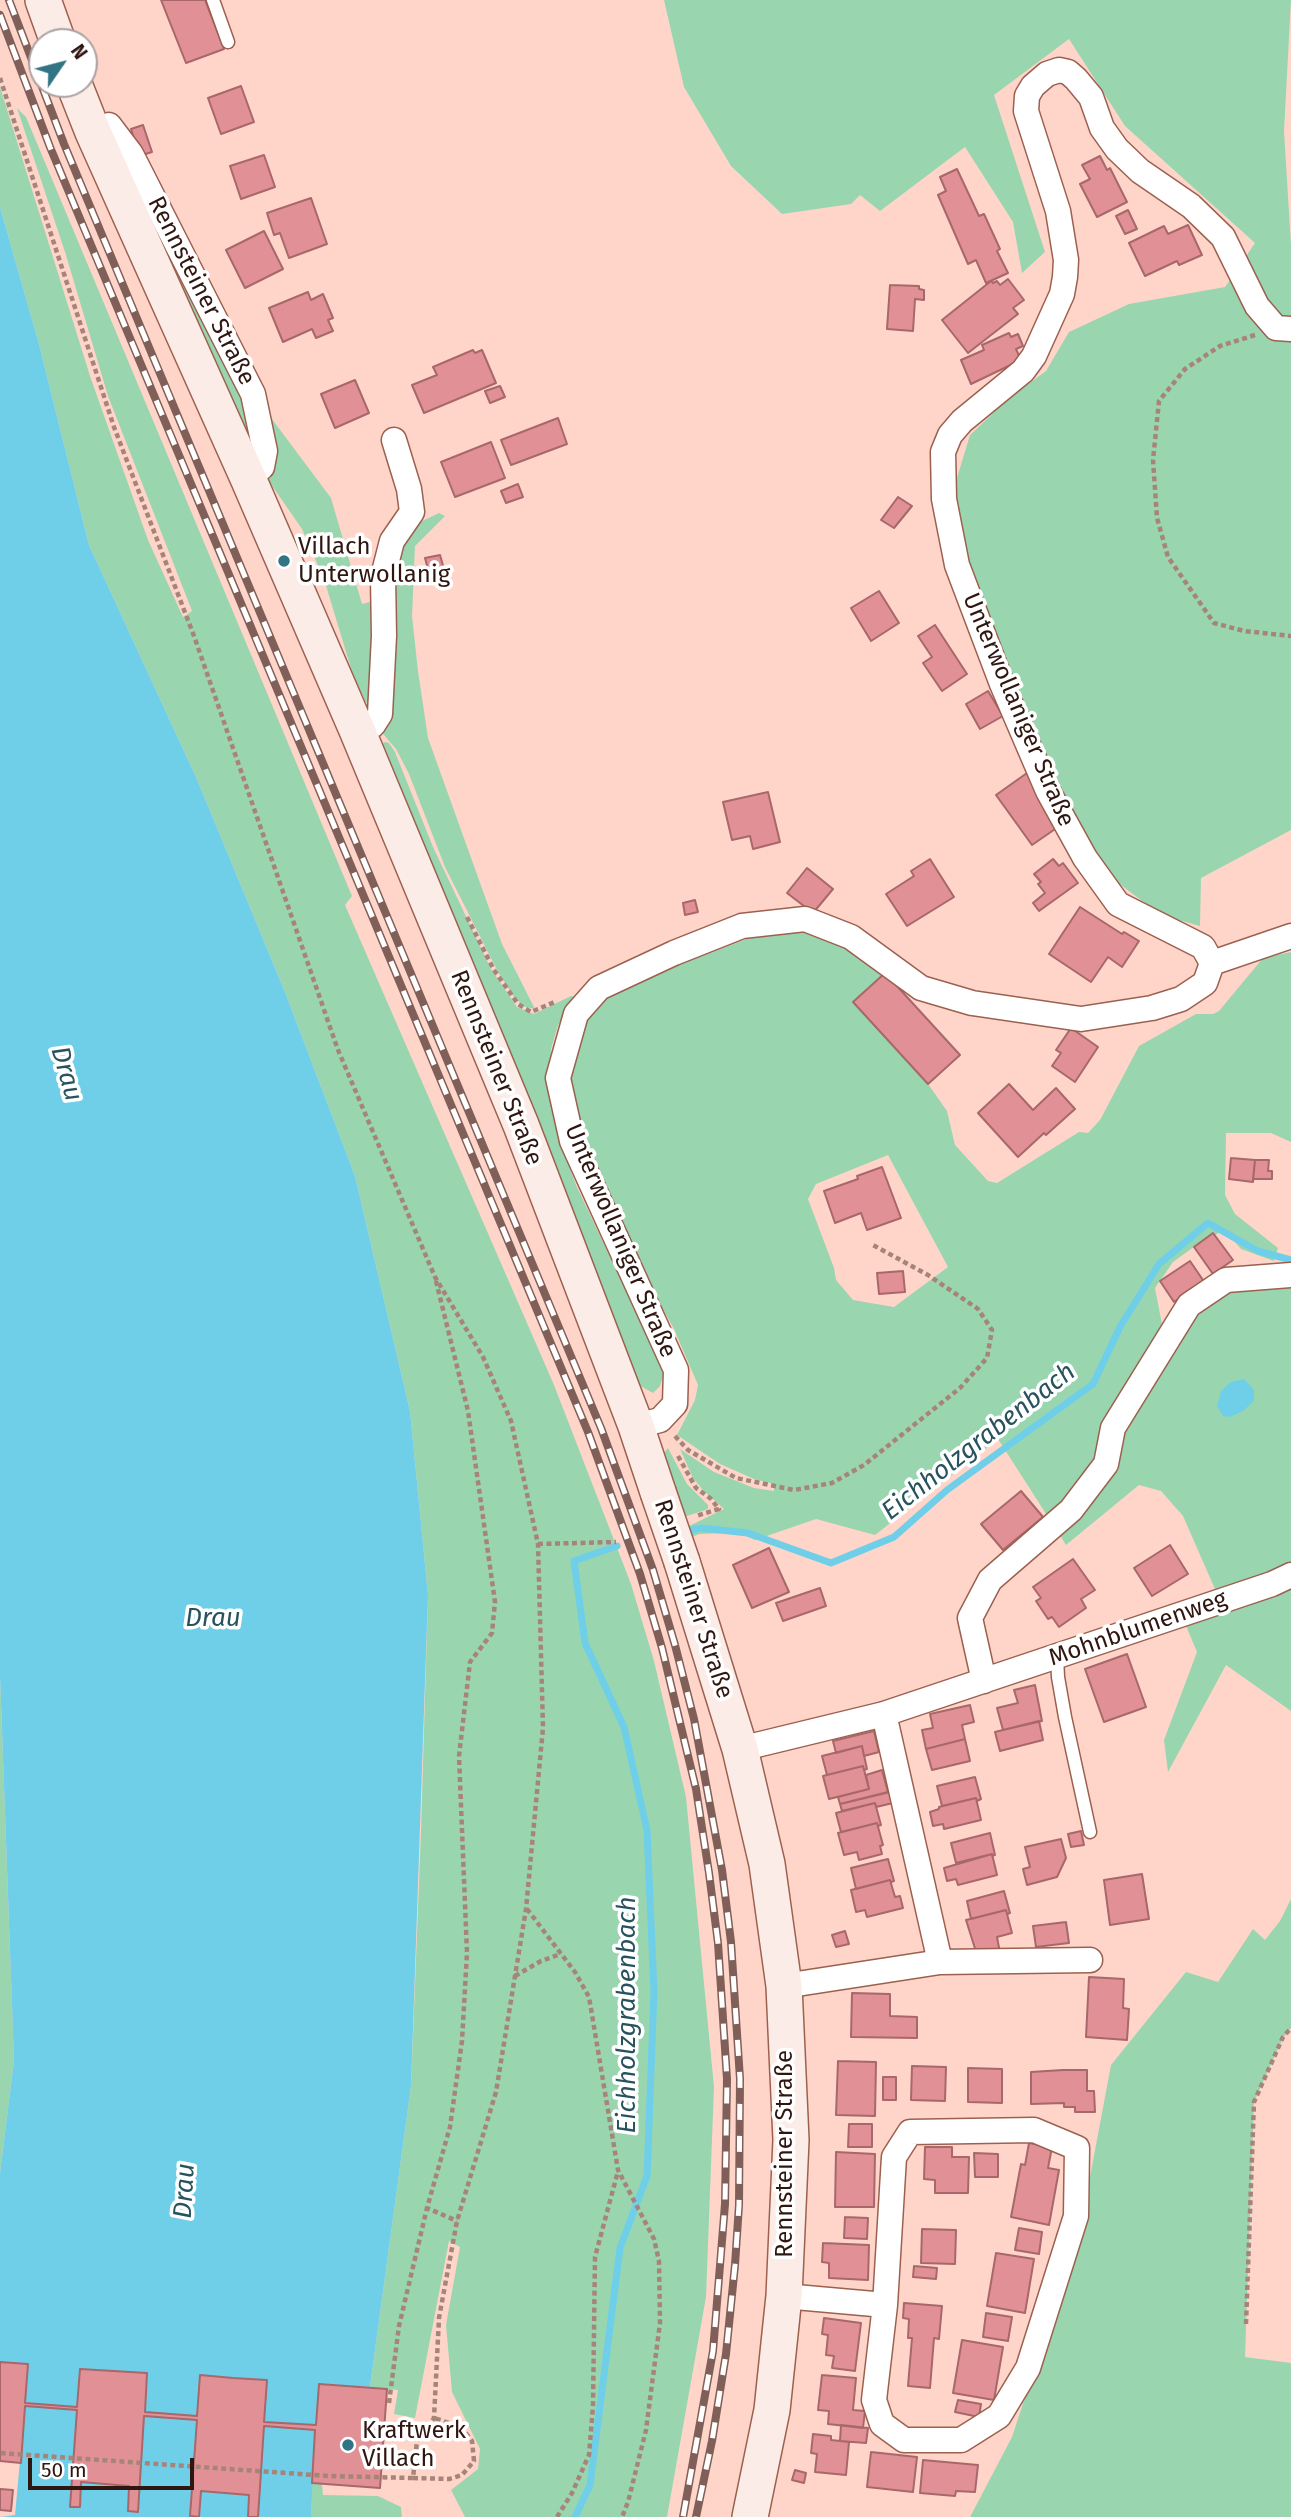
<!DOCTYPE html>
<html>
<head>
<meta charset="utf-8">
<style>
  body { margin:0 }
  #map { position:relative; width:1291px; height:2517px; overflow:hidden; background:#ffd5c9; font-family:"Fira Sans",sans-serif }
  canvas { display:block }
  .north { position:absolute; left:28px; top:28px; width:70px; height:70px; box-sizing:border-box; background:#fff; border:2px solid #aca29f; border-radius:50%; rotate:55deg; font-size:19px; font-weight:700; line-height:28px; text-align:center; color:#2f1610 }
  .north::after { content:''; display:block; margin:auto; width:24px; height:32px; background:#317485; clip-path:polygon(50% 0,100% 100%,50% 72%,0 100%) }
  .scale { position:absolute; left:28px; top:2458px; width:166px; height:32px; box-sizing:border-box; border:4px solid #2f1610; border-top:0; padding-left:9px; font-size:21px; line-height:24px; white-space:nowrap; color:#2f1610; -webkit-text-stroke:5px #fff; paint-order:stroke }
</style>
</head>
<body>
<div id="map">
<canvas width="1291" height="2517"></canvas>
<div class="north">N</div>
<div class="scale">50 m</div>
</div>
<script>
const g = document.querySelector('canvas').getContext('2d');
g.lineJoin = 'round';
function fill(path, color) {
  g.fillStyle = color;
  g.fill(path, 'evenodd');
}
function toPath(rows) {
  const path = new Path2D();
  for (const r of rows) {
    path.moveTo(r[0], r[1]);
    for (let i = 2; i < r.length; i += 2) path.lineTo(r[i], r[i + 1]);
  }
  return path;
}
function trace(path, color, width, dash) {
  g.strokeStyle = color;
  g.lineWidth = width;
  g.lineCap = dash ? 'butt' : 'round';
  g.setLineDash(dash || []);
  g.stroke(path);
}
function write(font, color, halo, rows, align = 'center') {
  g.font = font + ' "Fira Sans",sans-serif';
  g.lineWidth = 7;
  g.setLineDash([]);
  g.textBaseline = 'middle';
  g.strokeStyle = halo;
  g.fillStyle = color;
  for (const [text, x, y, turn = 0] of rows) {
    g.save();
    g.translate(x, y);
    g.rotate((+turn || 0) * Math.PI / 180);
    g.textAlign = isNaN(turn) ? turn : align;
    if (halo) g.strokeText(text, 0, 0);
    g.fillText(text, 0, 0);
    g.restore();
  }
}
fill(toPath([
  [664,0,1291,0,1284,131,1291,245,1291,830,1201,878,1200,926,1161,915,1109,876,1065,805,967,570,953,491,970,435,1008,399,1046,371,1069,332,1129,304,1225,287,1255,243,1125,126,1069,39,994,95,1045,252,1022,273,1013,222,965,147,880,211,860,195,851,204,782,214,731,166,684,87],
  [0,87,90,376,148,540,183,617,192,611,108,396,65,252,17,108,26,117,352,896,345,905,554,1385,631,1584,654,1661,686,1797,714,2087,706,2297,667,2517,465,2517,451,2490,478,2469,480,2449,452,2392,446,2325,460,2247,449,2241,415,2418,394,2414,398,2390,370,2387,411,2086,421,1832,428,1595,410,1411,355,1176,285,992,196,777,89,545,39,344,0,207],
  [135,185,238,374,258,455,235,405],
  [260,403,331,498,362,604,374,601,373,701,367,703,365,700,353,675,324,579,302,529,266,477],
  [439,513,445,516,415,546,412,616,418,671,428,738,502,944,535,1009,525,1007,514,997,498,972,445,867,409,774,396,749,378,728,392,552,416,524],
  [385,742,389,743,395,752,433,847,491,969,517,1007,534,1014,571,996,576,997,558,1025,551,1049,549,1093,564,1153,576,1185,610,1257,660,1352,664,1373,660,1386,653,1393,637,1384,468,953,383,743],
  [804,930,837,939,885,973,854,1002,928,1084,947,1111,955,1145,988,1181,997,1183,1079,1132,1088,1133,1100,1120,1139,1046,1196,1014,1213,1014,1219,1011,1263,958,1291,952,1291,1142,1271,1133,1226,1133,1225,1195,1235,1214,1278,1248,1274,1261,1241,1249,1224,1230,1215,1235,1213,1233,1173,1262,1155,1288,1164,1335,1087,1480,1048,1517,998,1439,875,1535,816,1519,755,1540,743,1535,726,1533,699,1534,692,1537,687,1527,724,1509,702,1489,693,1478,680,1449,714,1472,754,1488,774,1491,774,1484,754,1479,720,1464,677,1435,695,1400,698,1385,673,1327,610,1217,570,1098,568,1056,579,1024,602,998,627,985,757,935],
  [888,1155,948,1267,894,1307,853,1300,836,1280,834,1268,808,1199,816,1184],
  [1291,1281,1291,1570,1218,1596,1183,1516,1161,1491,1139,1485,1066,1545,1054,1526,1110,1446,1188,1325,1221,1293],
  [668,1448,687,1484,708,1505,708,1509,684,1517,662,1464,664,1453],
  [1291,1582,1291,1711,1226,1665,1168,1772,1164,1740,1197,1652,1184,1621],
  [0,1676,14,2060,0,2173],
  [1291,1899,1291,2028,1283,2038,1254,2102,1245,2357,1291,2363,1291,2517,970,2517,1012,2437,1080,2230,1111,2065,1186,1972,1218,1982,1253,1929,1265,1940,1280,1921],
  [312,2483,322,2484,323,2495,378,2496,401,2507,402,2517,311,2517]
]), '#99d6b0');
fill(toPath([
  [0,207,39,344,89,545,196,777,285,992,355,1176,410,1411,428,1595,411,2086,370,2387,319,2384,316,2425,264,2422,267,2380,233,2378,200,2376,197,2416,145,2412,147,2373,80,2369,77,2407,25,2403,28,2364,0,2362,0,2173,14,2060,0,1676],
  [1244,1379,1254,1390,1254,1401,1243,1411,1230,1417,1223,1416,1217,1406,1221,1391,1231,1382],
  [25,2406,77,2410,71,2507,80,2507,81,2482,129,2486,128,2511,138,2512,144,2416,197,2420,190,2516,197,2517,0,2517,15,2515],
  [264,2426,315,2430,311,2517,258,2517],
  [201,2491,249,2495,248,2517,199,2517]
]), '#6fcfe8');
trace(toPath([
  [683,1532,701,1528,748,1533,831,1563,894,1537,947,1490,1093,1384,1120,1327,1159,1264,1208,1223,1258,1251,1291,1260],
  [575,2517,590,2485,620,2248,647,2176,654,1992,647,1830,624,1727,585,1643,574,1561,617,1546]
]), '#6fcfe8', 7);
const building = toPath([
  [161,0,205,0,224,49,186,63,161,0],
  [241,86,254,122,221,134,208,98,241,86],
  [143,125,152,152,139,156,131,129,143,125],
  [264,155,275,187,241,199,230,166,264,155],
  [1100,156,1107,170,1110,168,1127,202,1097,217,1080,184,1090,179,1082,165,1100,156],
  [957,169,979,216,984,214,1000,249,997,251,1008,273,986,283,976,260,968,264,938,195,946,191,940,177,957,169],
  [311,198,327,244,289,258,280,233,274,235,267,213,311,198],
  [1128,210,1137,229,1125,234,1116,216,1128,210],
  [1188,225,1202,255,1179,265,1177,261,1145,276,1129,243,1164,226,1168,234,1188,225],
  [264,231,283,269,245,288,226,250,264,231],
  [1008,279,1024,300,1013,308,1018,314,968,353,942,320,991,281,993,283,997,281,1000,285,1008,279],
  [890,285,919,286,919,289,924,290,924,300,915,299,913,331,887,329,890,285],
  [308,292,311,300,323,294,333,318,328,320,333,331,316,338,312,329,283,342,269,308,308,292],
  [1009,333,1011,337,1018,334,1023,346,1016,349,1021,360,971,384,961,360,984,350,982,345,1009,333],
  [473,350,475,353,482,350,496,383,424,413,412,385,437,375,433,367,473,350],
  [355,380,369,413,335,428,321,394,355,380],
  [500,386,505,397,490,403,485,391,500,386],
  [558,418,567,444,511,465,501,440,558,418],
  [491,442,505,478,455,497,441,462,491,442],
  [518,484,523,497,506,503,501,491,518,484],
  [898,497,912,506,894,528,881,520,898,497],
  [440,555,444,569,429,573,425,558,440,555],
  [879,591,899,623,871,641,851,608,879,591],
  [935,625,967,674,942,691,923,663,932,657,918,636,935,625],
  [988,691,1003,716,980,729,966,704,988,691],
  [1027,773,1055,813,1061,825,1032,845,996,795,1027,773],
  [768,792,780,842,753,849,750,836,732,840,723,802,768,792],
  [930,859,954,897,907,926,886,894,914,876,911,871,930,859],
  [1053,859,1059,866,1063,863,1078,883,1039,911,1033,903,1045,893,1038,884,1041,882,1034,874,1053,859],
  [807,868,833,889,813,913,787,893,807,868],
  [695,900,698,912,685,915,683,903,695,900],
  [1080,907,1122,934,1124,932,1139,941,1122,967,1108,957,1091,982,1049,954,1080,907],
  [885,973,960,1055,928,1084,853,1002,885,973],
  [1071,1028,1098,1047,1075,1082,1052,1066,1061,1053,1056,1050,1071,1028],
  [1009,1084,1033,1110,1056,1088,1075,1109,1046,1135,1044,1133,1018,1157,978,1113,1009,1084],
  [1231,1158,1255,1160,1253,1182,1229,1179,1231,1158],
  [1255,1160,1269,1160,1268,1171,1272,1171,1272,1179,1253,1179,1255,1160],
  [882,1167,901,1218,867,1230,861,1213,835,1223,824,1191,858,1179,857,1176,882,1167],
  [1213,1233,1233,1260,1213,1274,1194,1247,1213,1233],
  [1190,1261,1207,1286,1188,1292,1174,1302,1160,1281,1190,1261],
  [903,1271,905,1292,879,1294,877,1273,903,1271],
  [1021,1491,1043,1517,1003,1550,981,1524,1021,1491],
  [1170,1545,1188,1574,1152,1596,1134,1568,1170,1545],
  [769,1548,789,1592,752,1608,733,1565,769,1548],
  [1073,1559,1095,1590,1081,1599,1086,1608,1059,1627,1052,1617,1048,1619,1036,1601,1041,1598,1033,1587,1073,1559],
  [820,1588,826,1606,783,1621,776,1603,820,1588],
  [1127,1654,1146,1707,1104,1722,1085,1669,1127,1654],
  [1035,1685,1042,1721,1003,1730,997,1708,1018,1703,1014,1690,1035,1685],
  [970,1705,974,1722,962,1725,965,1739,926,1749,922,1730,933,1728,930,1714,970,1705],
  [1039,1721,1043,1740,1000,1751,995,1732,1039,1721],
  [874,1731,879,1752,864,1756,862,1746,836,1753,833,1741,874,1731],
  [965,1739,970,1761,932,1770,926,1749,965,1739],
  [862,1746,867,1769,864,1770,863,1766,827,1775,822,1756,862,1746],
  [863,1766,869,1789,829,1799,823,1776,863,1766],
  [882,1770,888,1792,840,1804,838,1797,869,1789,866,1775,882,1770],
  [975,1777,981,1799,977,1801,976,1798,942,1806,937,1786,975,1777],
  [890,1792,893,1803,876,1807,875,1803,842,1811,840,1804,890,1792],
  [976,1798,981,1820,944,1829,943,1824,933,1826,930,1812,939,1809,939,1807,976,1798],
  [875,1803,881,1825,878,1826,877,1823,841,1832,836,1813,875,1803],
  [877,1823,883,1845,880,1846,882,1854,859,1860,857,1852,844,1855,838,1833,877,1823],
  [1081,1831,1084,1845,1071,1847,1068,1834,1081,1831],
  [990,1833,995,1855,992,1856,992,1854,956,1863,951,1843,990,1833],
  [1061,1839,1066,1858,1057,1877,1027,1885,1023,1869,1030,1867,1025,1847,1061,1839],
  [992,1854,997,1875,958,1885,956,1879,947,1881,944,1868,992,1854],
  [888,1859,894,1881,891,1882,890,1880,856,1889,851,1868,888,1859],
  [1142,1874,1149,1919,1110,1925,1104,1880,1142,1874],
  [890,1880,895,1897,900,1896,903,1908,867,1917,865,1910,856,1912,851,1890,890,1880],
  [1004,1891,1010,1913,1007,1914,1006,1910,971,1919,967,1901,1004,1891],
  [1006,1910,1012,1933,997,1937,1000,1953,978,1958,966,1920,1006,1910],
  [1066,1922,1069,1943,1036,1947,1033,1926,1066,1922],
  [845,1931,849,1944,836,1947,832,1935,845,1931],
  [1089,1977,1124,1979,1123,2008,1129,2009,1127,2040,1086,2037,1089,1977],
  [852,1993,890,1994,890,2016,917,2017,917,2038,851,2037,852,1993],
  [838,2061,876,2062,875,2116,836,2115,838,2061],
  [912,2066,946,2067,945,2101,911,2100,912,2066],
  [968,2068,1002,2069,1002,2103,968,2102,968,2068],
  [1063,2070,1087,2070,1087,2091,1094,2091,1095,2112,1075,2112,1075,2107,1064,2107,1064,2103,1031,2104,1031,2072,1063,2070],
  [883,2077,896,2077,896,2100,883,2100,883,2077],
  [849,2124,872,2124,872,2147,848,2147,849,2124],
  [1029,2143,1052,2147,1048,2168,1059,2170,1049,2225,1011,2217,1021,2164,1025,2165,1029,2143],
  [925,2147,952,2147,952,2157,969,2157,968,2193,935,2193,935,2180,924,2179,925,2147],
  [836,2152,875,2154,874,2207,835,2207,836,2152],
  [974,2153,998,2154,998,2177,975,2177,974,2153],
  [845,2217,868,2218,867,2239,844,2238,845,2217],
  [1019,2228,1042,2232,1039,2254,1015,2250,1019,2228],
  [922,2229,956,2230,955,2264,921,2263,922,2229],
  [823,2243,869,2245,868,2280,829,2278,829,2263,822,2262,823,2243],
  [996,2253,1034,2259,1025,2313,987,2306,996,2253],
  [914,2266,937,2268,936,2279,913,2277,914,2266],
  [904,2303,942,2306,939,2339,934,2338,930,2388,908,2386,912,2338,908,2338,909,2319,903,2318,904,2303],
  [986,2313,1012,2317,1008,2341,983,2337,986,2313],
  [824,2318,861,2323,855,2371,832,2368,834,2356,826,2355,828,2335,822,2334,824,2318],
  [962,2340,1003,2347,994,2400,953,2393,962,2340],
  [0,2362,28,2364,25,2403,77,2407,80,2369,147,2373,145,2412,197,2416,200,2375,233,2378,267,2380,264,2422,316,2425,319,2384,387,2389,380,2488,312,2483,315,2430,264,2426,258,2517,248,2517,249,2495,201,2491,199,2517,190,2516,197,2420,144,2416,138,2512,128,2511,129,2486,81,2482,80,2507,70,2507,77,2410,25,2406,21,2463,0,2461,0,2362],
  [822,2375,856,2378,853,2410,865,2411,863,2428,828,2424,829,2411,818,2410,822,2375],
  [958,2400,981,2404,979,2417,955,2412,958,2400],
  [841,2425,868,2428,866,2443,840,2441,841,2425],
  [813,2434,831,2436,831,2440,849,2442,846,2475,815,2472,817,2454,811,2453,813,2434],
  [871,2452,917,2457,913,2492,867,2487,871,2452],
  [923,2460,978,2465,975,2492,956,2491,955,2496,920,2493,923,2460],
  [795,2470,806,2473,804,2483,792,2480,795,2470],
  [0,2489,13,2490,11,2511,0,2510,0,2489]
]);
fill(building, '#e19195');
trace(building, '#a8676a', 2);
const lane = toPath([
  [213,0,228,42],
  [1057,1657,1058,1677,1065,1717,1090,1832]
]);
const street = toPath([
  [93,132,109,125,131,154,253,394,265,451,262,467,248,478],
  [357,730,373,725,380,714,384,636,383,576,392,541,412,512,409,489,394,440],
  [1212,963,1291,936],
  [636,1426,660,1420,675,1404,676,1370,572,1141,558,1078,576,1014,599,988,674,953,742,926,805,919,851,937,921,988,972,1003,1081,1019,1152,1008,1181,999,1205,983,1212,963,1203,947,1118,904,1085,858,1048,791,1002,684,957,565,944,499,943,452,950,435,962,421,1023,371,1034,356,1062,294,1065,277,1066,260,1058,211,1026,111,1027,96,1033,86,1047,74,1059,70,1068,72,1076,79,1091,97,1102,128,1117,149,1140,171,1191,206,1223,237,1257,306,1276,328,1291,329],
  [984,1681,970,1618,990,1580,1071,1510,1106,1464,1113,1428,1189,1305,1226,1280,1291,1275],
  [740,1749,884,1714,1272,1584,1291,1575],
  [940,1962,1090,1960],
  [784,1986,940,1962,884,1714],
  [784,2296,885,2305,894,2157,910,2132,1034,2130,1077,2148,1076,2216,1028,2368,999,2416,961,2440,904,2440,882,2424,874,2400,885,2305]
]);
const secondary = toPath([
  [43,0,58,42],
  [74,84,93,132,248,478,357,730,521,1125,636,1426,658,1492],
  [682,1562,740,1749,767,1864,784,1986,791,2140,784,2296,772,2410,750,2517]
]);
trace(lane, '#9c604f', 15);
trace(street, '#9c604f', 27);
trace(secondary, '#9c604f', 38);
trace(toPath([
  [0,78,114,427,194,636,338,1050,435,1277,483,1357,511,1421,538,1544,543,1728,526,1909,496,2092,457,2221,439,2318,434,2418,417,2441,413,2478,329,2476,0,2453],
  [1255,335,1220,346,1185,369,1159,401,1153,460,1157,518,1168,557,1214,623,1244,631,1291,636],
  [467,917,494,970,518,1004,531,1012,557,1001],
  [436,1281,468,1411,495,1602,492,1633,470,1662,459,1756,467,1953,462,2041,450,2127,427,2208,457,2221],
  [675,1436,688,1450,736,1478,794,1490,832,1483,864,1465,960,1388,987,1358,992,1330,978,1309,928,1275,873,1245],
  [678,1456,696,1488,710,1498,719,1509,696,1516],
  [538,1544,616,1542],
  [527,1909,575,1972,589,1997,618,2170,654,2239,659,2261,660,2323,646,2430,628,2502,622,2517],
  [515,1976,541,1961,561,1954],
  [1246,2324,1254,2102,1283,2037,1291,2028],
  [389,2403,399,2326,427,2208],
  [413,2478,449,2479,462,2475,474,2461,472,2441,461,2427,434,2418],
  [557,2517,572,2493,589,2455,593,2406,595,2257,618,2171]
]), '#a7847a', 4.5, [5, 3.5]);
trace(lane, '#fff', 12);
trace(street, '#fff', 24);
trace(secondary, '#fcece7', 35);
const rail = toPath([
  [9,0,64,144,601,1428,653,1570,675,1645,694,1719,722,1870,731,1942,740,2079,739,2205,735,2265,726,2354,712,2441,696,2517],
  [0,15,50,147,588,1432,640,1574,662,1648,696,1789,709,1873,718,1943,727,2079,725,2204,713,2351,683,2517]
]);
trace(rail, '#7f5f57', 8);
trace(rail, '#fff', 5, [16]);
const secondaryBridge = toPath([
  [658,1492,682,1562]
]);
trace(secondaryBridge, '#9c604f', 38, []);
trace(secondaryBridge, '#fcece7', 35);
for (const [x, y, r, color] of [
  [284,561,7,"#317485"],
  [348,2445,7,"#317485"]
]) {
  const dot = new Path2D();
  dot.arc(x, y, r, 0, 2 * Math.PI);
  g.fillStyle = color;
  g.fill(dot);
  trace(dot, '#fff', 2.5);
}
write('24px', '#2f1610', '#fff', [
  ["Rennsteiner Straße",201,291,63],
  ["Unterwollaniger Straße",1018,710,67],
  ["Rennsteiner Straße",496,1068,68],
  ["Unterwollaniger Straße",620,1241,67],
  ["Rennsteiner Straße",693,1599,72],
  ["Mohnblumenweg",1138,1629,-19],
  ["Rennsteiner Straße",785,2154,-90]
]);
write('24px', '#2f1610', '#fff', [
  ["Villach",298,547],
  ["Unterwollanig",298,575],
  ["Kraftwerk",362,2431],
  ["Villach",362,2459]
], 'left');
write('italic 26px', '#28535e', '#fff', [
  ["Drau",66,1074,74],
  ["Eichholzgrabenbach",979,1442,-38],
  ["Drau",213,1619],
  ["Eichholzgrabenbach",628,2015,-90],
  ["Drau",185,2191,-87]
]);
</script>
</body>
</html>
